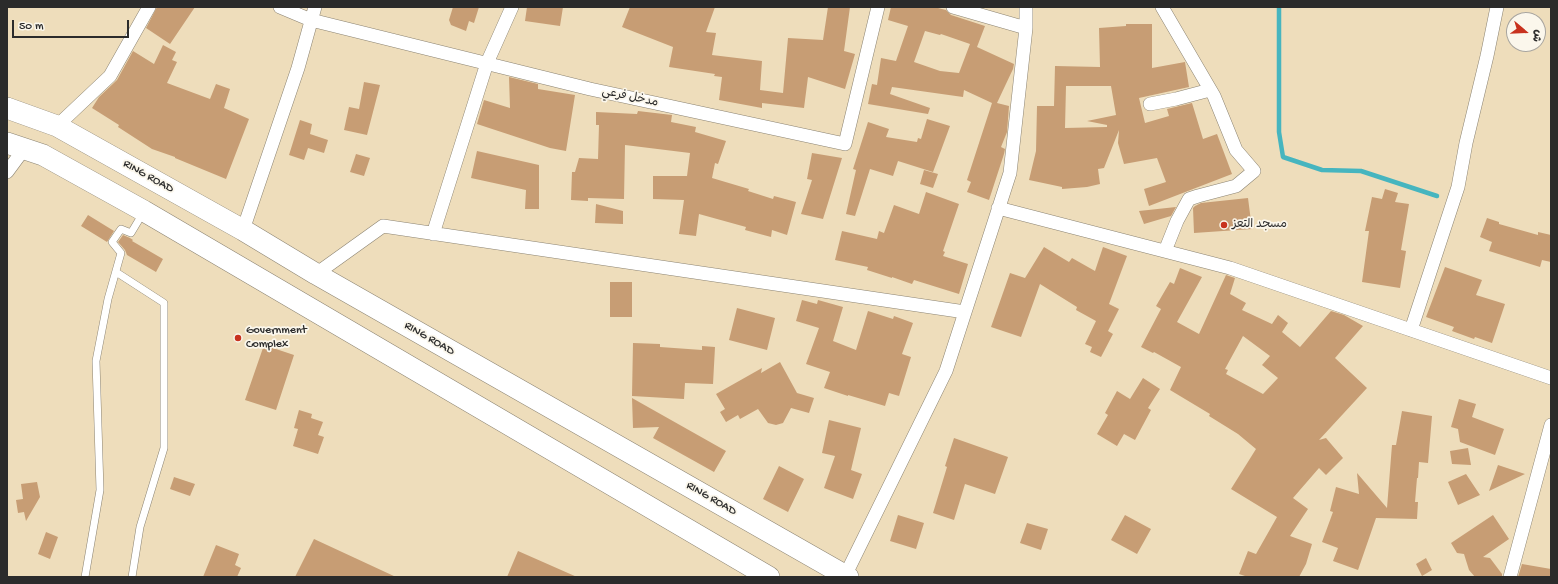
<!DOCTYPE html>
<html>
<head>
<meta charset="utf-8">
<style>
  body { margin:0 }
  #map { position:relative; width:1558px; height:584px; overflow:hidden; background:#edb; font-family:"Gochi Hand","Playpen Sans Arabic",sans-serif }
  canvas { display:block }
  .frame { position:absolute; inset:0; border:8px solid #2b2b2b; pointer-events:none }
  .north { position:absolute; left:1506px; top:12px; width:40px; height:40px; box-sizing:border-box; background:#fbf7ec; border:1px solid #a8a59f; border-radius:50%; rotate:109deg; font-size:11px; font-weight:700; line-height:16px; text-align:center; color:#2b2b2b }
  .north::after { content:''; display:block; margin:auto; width:14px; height:18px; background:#c8321e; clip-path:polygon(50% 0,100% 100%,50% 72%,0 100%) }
  .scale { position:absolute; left:12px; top:20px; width:117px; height:18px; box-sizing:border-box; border:2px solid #2b2b2b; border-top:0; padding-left:5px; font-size:12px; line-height:14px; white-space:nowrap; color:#2b2b2b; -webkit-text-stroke:3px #fbf7ec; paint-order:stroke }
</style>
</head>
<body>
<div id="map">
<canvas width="1558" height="584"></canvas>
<div class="frame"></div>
<div class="north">ش</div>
<div class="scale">50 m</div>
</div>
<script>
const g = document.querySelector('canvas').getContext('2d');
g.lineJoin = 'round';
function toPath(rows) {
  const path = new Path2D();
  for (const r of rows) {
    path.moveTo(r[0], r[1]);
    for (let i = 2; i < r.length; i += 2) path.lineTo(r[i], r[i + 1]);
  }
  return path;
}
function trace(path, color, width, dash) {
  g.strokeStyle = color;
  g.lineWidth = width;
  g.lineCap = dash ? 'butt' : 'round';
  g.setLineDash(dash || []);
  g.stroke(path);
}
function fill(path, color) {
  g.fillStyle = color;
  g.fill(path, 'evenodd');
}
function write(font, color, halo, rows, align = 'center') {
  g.font = font + ' "Gochi Hand","Playpen Sans Arabic",sans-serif';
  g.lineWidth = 3.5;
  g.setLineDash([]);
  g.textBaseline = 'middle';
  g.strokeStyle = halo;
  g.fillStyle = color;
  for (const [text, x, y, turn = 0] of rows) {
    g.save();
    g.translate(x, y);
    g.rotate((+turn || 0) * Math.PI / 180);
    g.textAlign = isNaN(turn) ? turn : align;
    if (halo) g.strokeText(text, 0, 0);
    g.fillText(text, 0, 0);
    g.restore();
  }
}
trace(toPath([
  [1279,7,1279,132,1283,157,1322,170,1361,171,1437,196]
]), '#46b5bf', 4.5);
fill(toPath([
  [157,7,195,7,170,44,146,28],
  [453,7,479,7,474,23,469,21,466,31,451,25,449,20],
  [527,7,563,7,560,26,525,21],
  [630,7,715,7,706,32,716,33,712,55,762,61,760,90,783,93,788,38,823,40,828,7,850,7,844,51,855,54,845,89,808,77,804,108,762,103,762,108,719,100,722,77,714,76,715,74,669,67,673,47,622,27],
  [891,7,934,7,946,10,951,15,985,26,977,47,1014,64,1013,69,997,103,1009,106,1007,132,1001,147,1005,149,1004,154,989,200,967,192,971,182,967,180,992,103,964,90,963,97,892,87,890,94,930,108,928,114,868,104,872,84,877,85,881,58,896,61,908,26,888,20],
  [925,31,940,35,941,34,970,44,959,73,940,71,914,62],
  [1126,24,1152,24,1152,68,1185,62,1189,87,1139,98,1145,123,1169,116,1167,109,1192,103,1203,139,1217,134,1232,174,1149,206,1144,189,1166,182,1157,158,1124,164,1118,143,1119,130,1104,168,1098,169,1100,184,1087,187,1062,189,1062,187,1029,180,1036,151,1037,106,1054,106,1055,66,1100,67,1099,28,1126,26],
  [1066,86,1111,86,1116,115,1087,121,1107,125,1107,127,1065,128],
  [163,45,176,52,172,60,177,62,167,83,210,99,216,84,230,89,224,108,249,119,226,179,175,158,175,157,152,149,118,127,119,125,92,108,99,97,117,80,133,51,154,64],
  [509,77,538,84,538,89,575,95,566,151,550,148,477,124,484,100,510,108],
  [364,82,380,85,367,135,344,130,349,107,359,109],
  [638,111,672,115,671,122,696,127,695,132,726,141,718,164,715,163,712,178,749,189,748,191,773,199,774,196,796,202,787,235,772,230,771,237,745,230,746,227,699,214,696,236,679,234,684,200,653,199,653,176,687,176,690,153,625,145,624,199,588,198,588,201,571,200,572,172,575,172,579,158,598,159,599,125,596,125,596,112,637,114],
  [927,119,950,126,933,172,898,161,893,176,870,169,855,216,846,214,856,170,853,169,868,122,889,129,886,137,917,142,918,138,921,139],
  [300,120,312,124,310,134,328,140,324,153,308,148,304,160,289,155],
  [477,151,539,165,539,209,525,209,526,190,471,178],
  [812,153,842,158,823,219,801,214,812,180,807,179],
  [356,154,370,158,364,176,350,172],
  [924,170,938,174,933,188,920,184],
  [1385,189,1398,193,1395,202,1409,204,1401,250,1406,251,1400,288,1362,282,1369,231,1365,231,1372,197,1382,199],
  [926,192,959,204,943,251,945,252,943,256,968,264,959,294,914,280,912,284,892,277,892,278,867,270,868,267,835,260,842,231,877,239,879,231,884,233,894,205,919,214],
  [1248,198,1252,229,1194,233,1193,208,1195,206,1201,203],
  [596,204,623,211,623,224,595,223],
  [1176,207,1171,216,1144,224,1139,211],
  [88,215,114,231,107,242,81,226],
  [1487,218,1499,222,1499,224,1538,235,1538,232,1551,235,1551,262,1542,260,1540,267,1489,251,1492,242,1480,237],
  [123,235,130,238,133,240,132,241,163,259,156,272,127,255,125,250,118,242],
  [1044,247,1069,262,1072,258,1095,271,1103,247,1127,256,1109,304,1119,309,1108,331,1113,334,1101,357,1090,352,1092,347,1085,344,1096,321,1076,310,1077,307,1040,284,1021,337,991,327,1010,273,1025,278],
  [1445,267,1482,280,1476,295,1505,304,1492,343,1475,337,1474,339,1452,331,1454,327,1426,317],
  [1180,268,1202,277,1177,322,1199,334,1226,275,1235,278,1230,294,1246,303,1242,310,1272,324,1278,315,1288,323,1282,332,1300,347,1331,311,1344,315,1363,326,1335,358,1367,388,1319,440,1326,438,1343,458,1326,475,1319,468,1293,498,1308,509,1290,536,1312,544,1306,564,1299,577,1248,577,1239,574,1248,551,1256,554,1277,517,1231,489,1256,449,1238,434,1209,416,1210,414,1170,390,1181,367,1154,352,1153,353,1141,347,1161,309,1156,306,1170,282,1174,284],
  [1243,336,1270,356,1262,365,1278,378,1263,394,1226,374,1228,370,1225,369],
  [610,282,632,282,632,317,610,317],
  [802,300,817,304,818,300,843,307,833,341,856,350,868,311,893,319,894,316,913,323,902,354,911,357,899,396,889,393,885,406,848,395,848,396,824,388,830,372,806,364,819,328,796,321],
  [737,308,775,318,767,350,729,340],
  [633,343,660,344,660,347,702,350,702,346,715,347,713,384,685,383,684,399,632,396],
  [264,345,294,355,276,410,245,400],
  [780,362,797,393,814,398,809,413,791,408,783,423,776,425,768,423,758,409,740,419,738,415,726,422,720,412,725,409,716,394,762,368,761,373],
  [1143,378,1160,389,1148,408,1151,410,1135,440,1124,434,1117,446,1097,434,1108,415,1105,413,1117,391,1130,399],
  [632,398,726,451,714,472,653,438,659,427,633,428],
  [1459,399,1476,404,1472,417,1504,429,1495,455,1460,442,1458,429,1451,427],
  [299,410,312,414,311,418,323,422,318,435,324,437,318,454,293,446,298,429,294,428],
  [1402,411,1432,416,1428,463,1419,462,1418,478,1417,478,1415,502,1418,502,1417,519,1376,518,1358,570,1333,561,1338,548,1322,542,1333,512,1330,511,1336,487,1359,494,1357,473,1387,508,1392,445,1396,445],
  [829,420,861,428,851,470,862,474,853,499,824,488,835,456,822,453],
  [954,438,1008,457,995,494,965,484,954,520,933,513,947,467,945,466],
  [1468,448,1471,465,1452,464,1450,451],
  [1498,465,1525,474,1489,491],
  [779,466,804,479,788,512,763,499],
  [1466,474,1480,495,1458,505,1448,482],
  [174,477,195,484,190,496,170,489],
  [37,482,40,497,26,521,24,512,18,513,16,500,23,499,21,484],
  [898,515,924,523,916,549,890,541],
  [1125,515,1151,529,1137,554,1111,540],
  [1493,515,1509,539,1483,557,1490,558,1502,574,1502,577,1475,577,1469,570,1464,554,1457,553,1451,543],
  [1027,523,1048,529,1041,550,1020,543],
  [46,532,58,537,50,559,38,554],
  [314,539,396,577,295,577],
  [216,545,239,554,235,565,241,568,237,577,203,577],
  [518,551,577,577,507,577],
  [1426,558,1432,570,1422,576,1416,564],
  [1522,564,1551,569,1551,577,1518,577]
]), '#c79d74');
const lane = toPath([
  [116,272,164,303,164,448,140,527,132,577],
  [85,577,100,490,96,361,108,299,121,253,112,242,121,229,131,233,143,213]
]);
const street = toPath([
  [280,7,311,20,590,89,845,144,878,7],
  [953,7,1026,28],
  [1162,7,1214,96,1236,150,1254,171,1236,186,1198,196,1189,199,1177,221,1165,251],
  [1150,104,1176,99,1210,90],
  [57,126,110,76,149,7],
  [7,172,24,149],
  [998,208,1230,268,1551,378],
  [243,230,298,68,315,7],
  [433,234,487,63,512,7],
  [316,274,383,226,965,312],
  [1411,330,1458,187,1466,143,1487,56,1497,7],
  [845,576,946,371,1010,173,1026,28,1026,7],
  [1510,577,1551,425]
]);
const primary = toPath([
  [7,108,57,126,243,230,316,274,848,577],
  [7,143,43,155,144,211,769,577]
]);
trace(lane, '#8c8473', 8);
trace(street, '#8c8473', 14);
trace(primary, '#8c8473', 22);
trace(lane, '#fff', 7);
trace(street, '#fff', 13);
trace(primary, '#fff', 21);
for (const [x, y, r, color] of [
  [1224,225,4,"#c8321e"],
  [238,338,4,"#c8321e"]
]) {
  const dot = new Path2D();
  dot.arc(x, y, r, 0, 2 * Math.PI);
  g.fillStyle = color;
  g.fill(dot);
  trace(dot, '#fbf7ec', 1.5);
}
write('12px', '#2b2b2b', '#fbf7ec', [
  ["مدخل فرعي",630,98,12],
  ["RING ROAD",148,177,29],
  ["RING ROAD",429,339,30],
  ["RING ROAD",711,499,30]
]);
write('12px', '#2b2b2b', '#fbf7ec', [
  ["مسجد التعز",1232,225],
  ["Government",246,331],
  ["Complex",246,345]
], 'left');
</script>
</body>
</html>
